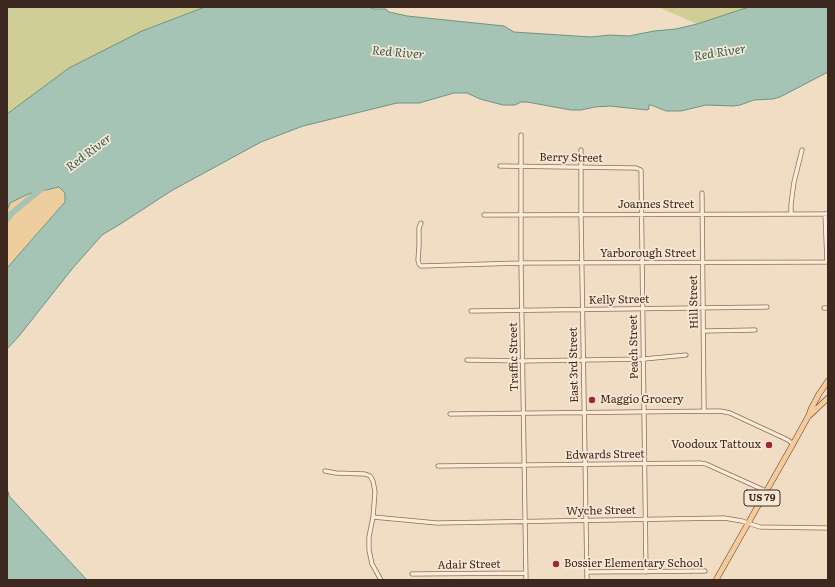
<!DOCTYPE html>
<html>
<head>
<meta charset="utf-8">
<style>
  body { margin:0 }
  #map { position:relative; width:835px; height:587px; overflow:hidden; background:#f1dcc4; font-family:Literata,serif }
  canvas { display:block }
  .frame { position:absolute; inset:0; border:8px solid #3c281e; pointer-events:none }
</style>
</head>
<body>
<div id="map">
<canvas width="835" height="587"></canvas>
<div class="frame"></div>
</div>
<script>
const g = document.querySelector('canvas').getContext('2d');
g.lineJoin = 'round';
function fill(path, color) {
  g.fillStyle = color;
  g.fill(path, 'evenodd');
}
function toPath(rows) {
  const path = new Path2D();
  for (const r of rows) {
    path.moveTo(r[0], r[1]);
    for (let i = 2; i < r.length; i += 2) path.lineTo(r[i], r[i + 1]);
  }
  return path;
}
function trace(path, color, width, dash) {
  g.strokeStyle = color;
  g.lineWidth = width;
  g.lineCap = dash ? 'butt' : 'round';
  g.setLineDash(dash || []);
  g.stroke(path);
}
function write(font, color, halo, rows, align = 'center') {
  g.font = font + ' Literata,serif';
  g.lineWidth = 3.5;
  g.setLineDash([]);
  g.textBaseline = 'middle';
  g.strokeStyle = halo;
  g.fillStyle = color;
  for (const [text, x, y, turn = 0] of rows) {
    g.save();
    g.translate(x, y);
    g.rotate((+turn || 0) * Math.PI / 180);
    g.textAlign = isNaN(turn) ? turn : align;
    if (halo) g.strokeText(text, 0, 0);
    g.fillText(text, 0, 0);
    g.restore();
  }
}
fill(toPath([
  [7,7,205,7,142,31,7,114],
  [658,7,749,7,697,24]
]), '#d0ce97');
fill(toPath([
  [59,187,65,193,65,202,7,268,7,211,10,203,28,194]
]), '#eecd9f');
const water = toPath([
  [205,7,369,7,374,9,386,9,389,12,407,16,504,26,514,32,591,37,610,35,629,36,654,31,676,29,697,24,749,7,828,7,828,72,780,97,773,99,754,100,740,105,733,106,706,105,681,111,666,111,651,105,649,105,649,109,647,110,610,106,595,107,581,110,571,110,527,102,521,102,515,105,503,105,480,99,467,93,454,93,419,103,397,103,303,126,261,142,171,191,122,223,102,235,72,269,19,336,7,349,7,268,65,202,65,193,59,187,28,194,10,203,7,211,7,114,69,68,142,31,205,7],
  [7,489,9,496,87,580,7,580,7,494,9,495,7,489]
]);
fill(water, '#a6c4b6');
trace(water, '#6c9383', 1);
trace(toPath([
  [7,219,12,213,45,186]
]), '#a6c4b6', 6);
const street = toPath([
  [521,135,521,263,526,580],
  [581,150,581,214,587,580],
  [500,166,636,168,641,170,646,572],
  [702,193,704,410],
  [791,214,791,204,794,182,802,150],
  [825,214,827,262],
  [484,215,828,214],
  [421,223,419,228,419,246,418,260,419,264,421,266,521,263,828,262],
  [824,308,828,308],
  [471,311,767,307],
  [704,331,755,330],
  [467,360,523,361,644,359,686,355],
  [450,414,720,411,730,413,788,440,793,444],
  [438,466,700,463,706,464,766,491],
  [325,471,336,473,365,474,370,476,373,481,375,492,373,517,369,537,369,550,372,564,381,580],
  [373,517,437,523,724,518,742,521,760,527,828,528],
  [587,572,705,571],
  [412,574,526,573]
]);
const primary = toPath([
  [810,415,828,398],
  [716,580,793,444,809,415,811,409,819,394,828,381]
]);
trace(street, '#8d6d59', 5);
trace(primary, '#5a3b2d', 6);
trace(street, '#fbebd8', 3.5);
trace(primary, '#f6cb9a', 5);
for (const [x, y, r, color] of [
  [592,400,4,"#9f2538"],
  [769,445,4,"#9f2538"],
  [556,564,4,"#9f2538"]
]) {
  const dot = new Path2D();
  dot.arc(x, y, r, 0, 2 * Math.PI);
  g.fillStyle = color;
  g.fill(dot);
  trace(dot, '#f8e8d4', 1.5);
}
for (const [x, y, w] of [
  [762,498,36]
]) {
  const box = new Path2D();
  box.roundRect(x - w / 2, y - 8, w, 16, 3);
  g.fillStyle = '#f8e8d4';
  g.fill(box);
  trace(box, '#3c281e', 1);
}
write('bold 10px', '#3c281e', null, [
  ["US 79",762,498]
]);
write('11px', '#3c281e', '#f8e8d4', [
  ["Berry Street",571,158,1],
  ["Joannes Street",656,205],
  ["Yarborough Street",648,254],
  ["Kelly Street",619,300,-1],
  ["Hill Street",694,302,-91],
  ["Peach Street",634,347,-91],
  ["Traffic Street",514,357,-91],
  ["East 3rd Street",574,365,-91],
  ["Edwards Street",605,455,-1],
  ["Wyche Street",601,511,-1],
  ["Adair Street",469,565,-1]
]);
write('11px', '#3c281e', '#f8e8d4', [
  ["Maggio Grocery",600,400],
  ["Voodoux Tattoux",761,445,"right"],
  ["Bossier Elementary School",564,564]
], 'left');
write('italic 12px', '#2c5c52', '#f8e8d4', [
  ["Red River",398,53,5],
  ["Red River",720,53,-9],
  ["Red River",89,153,-37]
]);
</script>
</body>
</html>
